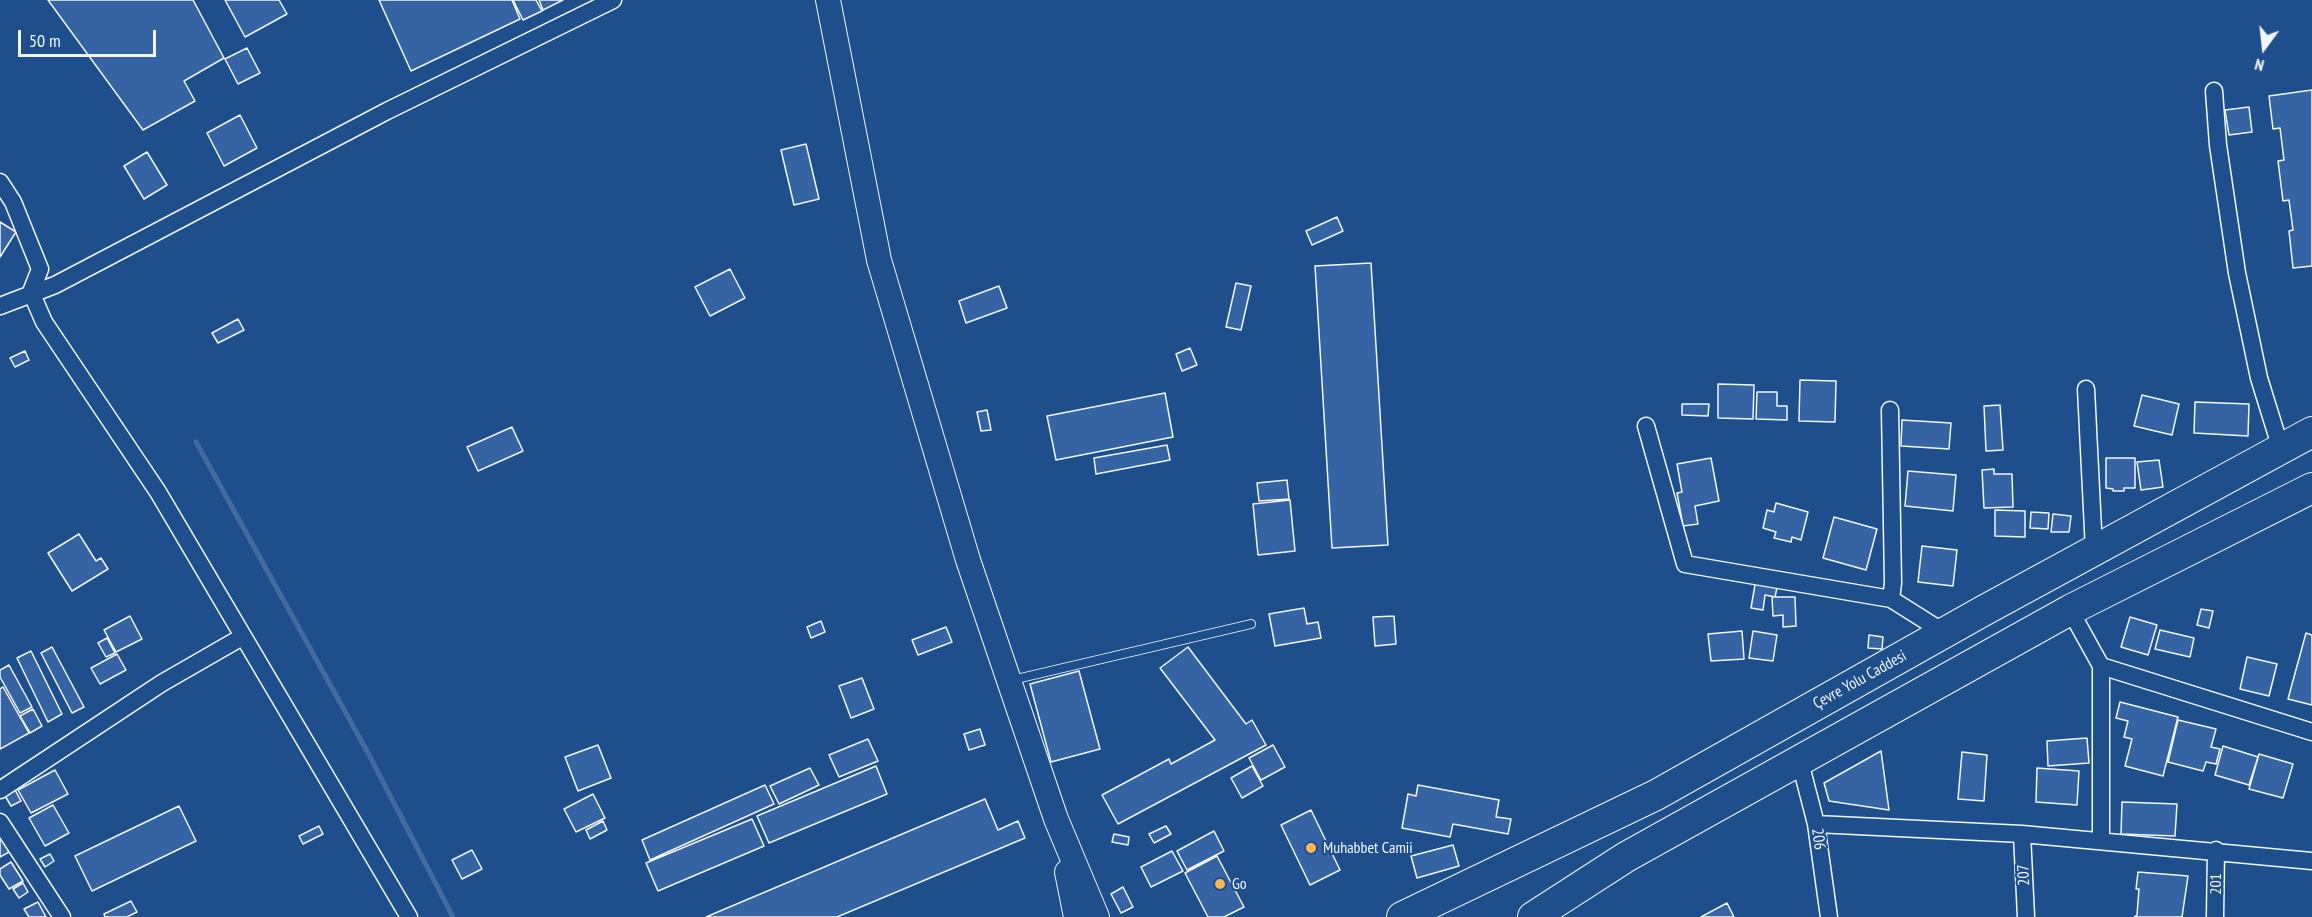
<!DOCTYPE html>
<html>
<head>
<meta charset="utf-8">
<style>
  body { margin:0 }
  #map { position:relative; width:2312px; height:917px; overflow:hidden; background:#1f4e8c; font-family:"PT Sans Narrow",sans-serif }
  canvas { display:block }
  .north { position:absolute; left:2234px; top:18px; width:60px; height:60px; -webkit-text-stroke:4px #1f4e8c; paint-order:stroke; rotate:195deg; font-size:16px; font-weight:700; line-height:24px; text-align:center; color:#f2f6ff }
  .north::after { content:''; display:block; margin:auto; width:21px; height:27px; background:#f2f6ff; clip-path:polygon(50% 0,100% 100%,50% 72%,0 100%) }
  .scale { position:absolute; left:18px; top:30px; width:138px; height:27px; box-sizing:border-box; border:3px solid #f2f6ff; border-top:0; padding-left:8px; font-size:18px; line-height:21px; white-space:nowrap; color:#f2f6ff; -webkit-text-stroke:4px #1f4e8c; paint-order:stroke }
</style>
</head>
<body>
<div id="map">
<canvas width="2312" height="917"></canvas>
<div class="north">N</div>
<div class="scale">50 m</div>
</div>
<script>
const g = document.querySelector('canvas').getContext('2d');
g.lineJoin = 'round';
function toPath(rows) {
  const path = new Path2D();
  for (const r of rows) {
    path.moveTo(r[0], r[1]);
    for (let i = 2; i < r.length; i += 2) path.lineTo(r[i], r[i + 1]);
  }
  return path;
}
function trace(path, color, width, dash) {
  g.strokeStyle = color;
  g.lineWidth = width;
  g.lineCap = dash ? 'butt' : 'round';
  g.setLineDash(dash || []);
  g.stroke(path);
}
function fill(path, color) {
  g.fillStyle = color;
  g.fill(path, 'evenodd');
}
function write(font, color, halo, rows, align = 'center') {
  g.font = font + ' "PT Sans Narrow",sans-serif';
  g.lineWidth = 4.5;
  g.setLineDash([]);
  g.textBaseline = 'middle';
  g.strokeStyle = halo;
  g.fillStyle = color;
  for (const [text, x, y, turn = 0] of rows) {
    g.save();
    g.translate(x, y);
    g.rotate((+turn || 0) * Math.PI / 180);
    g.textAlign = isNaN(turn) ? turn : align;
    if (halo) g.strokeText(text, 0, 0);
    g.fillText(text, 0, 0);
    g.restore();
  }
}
trace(toPath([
  [196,442,368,753,453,917]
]), '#446ba0', 5);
const building = toPath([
  [48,0,193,0,224,58,184,81,195,101,143,130,48,0],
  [225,0,279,0,287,14,245,37,225,0],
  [379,0,512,0,520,19,411,71,379,0],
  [513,0,536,0,542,11,523,20,513,0],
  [539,0,563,0,543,10,539,0],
  [247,48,260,73,238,84,225,59,247,48],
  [2312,90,2312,266,2293,268,2289,231,2293,230,2289,200,2283,201,2278,161,2284,160,2280,128,2273,129,2269,96,2312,90],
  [2249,107,2252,132,2229,135,2225,110,2249,107],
  [240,115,257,148,224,166,207,133,240,115],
  [806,144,819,199,794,205,781,150,806,144],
  [147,152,167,185,144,199,124,166,147,152],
  [1337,217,1343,231,1312,245,1306,231,1337,217],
  [0,222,16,232,0,257,0,222],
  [1371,263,1388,545,1332,548,1315,266,1371,263],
  [730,269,745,298,710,316,695,287,730,269],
  [1236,283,1251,286,1241,330,1226,327,1236,283],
  [999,286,1007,308,966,323,959,301,999,286],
  [238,319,244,330,218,343,212,333,238,319],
  [1190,348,1197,365,1182,371,1176,354,1190,348],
  [25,351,29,360,15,367,10,358,25,351],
  [1800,380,1836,381,1835,422,1799,421,1800,380],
  [1718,384,1754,385,1753,419,1718,418,1718,384],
  [1757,392,1777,392,1777,406,1787,406,1787,420,1756,419,1757,392],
  [1165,393,1173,437,1056,460,1047,416,1165,393],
  [2142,395,2179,404,2172,435,2134,426,2142,395],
  [2195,402,2249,404,2248,436,2194,433,2195,402],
  [1682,404,1709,404,1708,416,1682,415,1682,404],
  [2000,405,2003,450,1986,451,1984,406,2000,405],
  [987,410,991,430,981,431,977,412,987,410],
  [1902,420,1951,423,1949,449,1901,446,1902,420],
  [512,427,523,451,478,471,467,447,512,427],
  [1167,445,1170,460,1096,474,1094,458,1167,445],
  [1711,458,1719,501,1695,506,1698,524,1683,526,1677,493,1682,492,1677,464,1711,458],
  [2106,458,2135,458,2135,488,2124,488,2124,491,2113,491,2113,489,2106,488,2106,458],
  [2159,460,2163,487,2141,490,2137,462,2159,460],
  [1994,469,1994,474,2012,474,2013,507,1984,508,1982,470,1994,469],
  [1908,471,1956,475,1953,511,1905,506,1908,471],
  [1287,480,1289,499,1259,501,1257,483,1287,480],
  [1290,500,1295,551,1258,555,1253,504,1290,500],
  [1776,503,1808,512,1801,540,1792,537,1791,542,1774,538,1776,532,1763,528,1767,510,1774,512,1776,503],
  [1995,510,2025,511,2025,537,1995,536,1995,510],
  [2031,512,2049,513,2048,529,2030,528,2031,512],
  [2053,514,2071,516,2069,532,2051,532,2053,514],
  [1834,517,1877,529,1866,570,1823,558,1834,517],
  [79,534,96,561,101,558,108,569,72,591,48,553,79,534],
  [1922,546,1957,550,1953,586,1918,582,1922,546],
  [1756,579,1778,583,1775,597,1765,595,1763,610,1751,608,1756,579],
  [1772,597,1795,597,1796,626,1783,627,1783,615,1773,616,1772,597],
  [1304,608,1307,624,1318,622,1321,638,1275,646,1269,614,1304,608],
  [2201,609,2213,611,2209,628,2197,625,2201,609],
  [130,616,142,639,116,652,104,630,130,616],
  [1394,616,1396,644,1375,646,1373,617,1394,616],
  [2130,617,2157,625,2148,655,2121,647,2130,617],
  [821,621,825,632,811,638,807,627,821,621],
  [946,627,952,642,918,655,912,640,946,627],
  [2160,630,2194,638,2190,657,2155,649,2160,630],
  [1742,631,1744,659,1711,661,1708,634,1742,631],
  [1753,631,1777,635,1773,661,1749,658,1753,631],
  [2306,633,2312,635,2312,705,2288,699,2306,633],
  [1869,635,1883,637,1882,649,1868,648,1869,635],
  [107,638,115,653,106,657,98,643,107,638],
  [52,647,84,707,72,713,41,653,52,647],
  [1188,647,1246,724,1252,720,1266,745,1118,824,1102,795,1169,759,1171,764,1215,740,1160,668,1188,647],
  [31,651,62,714,48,722,17,658,31,651],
  [117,654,126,670,100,684,91,668,117,654],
  [2247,657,2277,664,2269,696,2240,689,2247,657],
  [9,665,32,707,20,713,0,677,0,670,9,665],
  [1079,671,1100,749,1051,762,1030,684,1079,671],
  [862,678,874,709,851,718,839,686,862,678],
  [3,687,29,733,0,749,0,689,3,687],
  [2120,702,2178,717,2163,776,2125,766,2132,739,2124,737,2128,721,2116,718,2120,702],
  [33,709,42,726,30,733,20,716,33,709],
  [2178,720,2216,729,2211,747,2220,749,2216,764,2206,762,2203,771,2168,762,2178,720],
  [980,729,985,745,969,750,964,734,980,729],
  [2087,738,2089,763,2048,766,2047,741,2087,738],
  [868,739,878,761,839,777,829,755,868,739],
  [598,745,611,778,578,791,565,757,598,745],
  [1273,745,1285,767,1261,780,1249,758,1273,745],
  [2223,746,2258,757,2249,785,2215,775,2223,746],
  [1881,751,1889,810,1829,801,1824,783,1881,751],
  [1962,752,1987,755,1984,801,1958,799,1962,752],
  [2259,754,2293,764,2283,798,2249,789,2259,754],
  [876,766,887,794,769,843,757,816,876,766],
  [1252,766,1263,786,1242,798,1231,778,1252,766],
  [810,768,819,785,779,804,770,786,810,768],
  [2037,768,2079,771,2077,805,2036,802,2037,768],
  [55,770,68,794,31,813,18,790,55,770],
  [765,785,774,804,650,860,642,840,765,785],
  [1418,785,1499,800,1496,817,1511,819,1508,834,1453,824,1450,837,1402,828,1408,794,1416,796,1418,785],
  [14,788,21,801,11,806,4,794,14,788],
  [593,794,605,818,576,832,564,809,593,794],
  [985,799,998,830,1018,821,1025,838,837,917,706,917,985,799],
  [2122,802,2177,804,2175,836,2121,834,2122,802],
  [53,805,69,833,45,846,29,818,53,805],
  [179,806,196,841,92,891,75,856,179,806],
  [1311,810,1340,870,1310,885,1281,825,1311,810],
  [752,819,764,846,658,891,646,863,752,819],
  [603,821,607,830,590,839,586,830,603,821],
  [319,826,323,834,303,844,299,836,319,826],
  [1166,826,1171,834,1154,843,1149,834,1166,826],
  [1214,831,1224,851,1187,870,1177,851,1214,831],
  [1114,834,1129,837,1128,845,1112,842,1114,834],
  [0,835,9,852,0,857,0,835],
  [1453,845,1459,866,1417,878,1411,856,1453,845],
  [472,850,482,869,462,879,452,860,472,850],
  [1172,851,1183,871,1151,887,1141,867,1172,851],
  [50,854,54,861,45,867,40,859,50,854],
  [1217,856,1244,907,1224,917,1208,917,1185,873,1217,856],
  [11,862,23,881,9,889,0,875,0,869,11,862],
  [2138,872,2188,876,2182,917,2134,917,2137,915,2139,889,2136,889,2138,872],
  [23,883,28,892,19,898,13,889,23,883],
  [1123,887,1133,907,1121,913,1111,894,1123,887],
  [131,901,137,912,127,917,105,917,104,914,131,901],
  [38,902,46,917,29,917,24,909,38,902],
  [1727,903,1734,917,1701,917,1727,903]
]);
fill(building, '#3563a3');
trace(building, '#f2f6ff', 1.5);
const lane = toPath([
  [1012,680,1251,624]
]);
const street = toPath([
  [2214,91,2218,145,2237,273,2259,378,2281,449],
  [0,182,13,202,40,269,31,292,44,322,158,492,409,917],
  [0,306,55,285,387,111,613,0],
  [2086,389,2094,550],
  [1890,410,1893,583,1891,599],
  [1646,426,1685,564,1891,599,1945,633],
  [2070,610,2101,666,2312,732],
  [2101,666,2101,840],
  [1800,762,1816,824,1829,917],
  [0,790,162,683,242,637],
  [0,822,62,917],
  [1816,824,2022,834,2312,861],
  [2022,834,2026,917],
  [2215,917,2216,850]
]);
const secondary = toPath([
  [828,0,879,260,968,560,1056,819,1097,917],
  [1067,872,1076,917]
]);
const highway = toPath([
  [1402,917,1656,795,1983,611,2312,432],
  [1533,917,1626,857,2070,610,2312,488]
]);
trace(lane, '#f2f6ff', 10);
trace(street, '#f2f6ff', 19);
trace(secondary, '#f2f6ff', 26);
trace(highway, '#f2f6ff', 32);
trace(lane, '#1f4e8c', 8);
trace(street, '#1f4e8c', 16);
trace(secondary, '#1f4e8c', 24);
trace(highway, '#1f4e8c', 30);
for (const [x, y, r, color] of [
  [1311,848,6,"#ffb74d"],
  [1220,884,6,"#ffb74d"]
]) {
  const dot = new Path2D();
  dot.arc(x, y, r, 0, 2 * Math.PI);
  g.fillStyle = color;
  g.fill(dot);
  trace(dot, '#1f4e8c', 2);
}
write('16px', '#f2f6ff', '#1f4e8c', [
  ["Çevre Yolu Caddesi",1860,680,-29],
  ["206",1818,839,82],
  ["207",2024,875,-93],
  ["201",2216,884,-90]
]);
write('16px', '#f2f6ff', '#1f4e8c', [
  ["Muhabbet Camii",1323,848],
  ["Go",1232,884]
], 'left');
</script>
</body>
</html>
